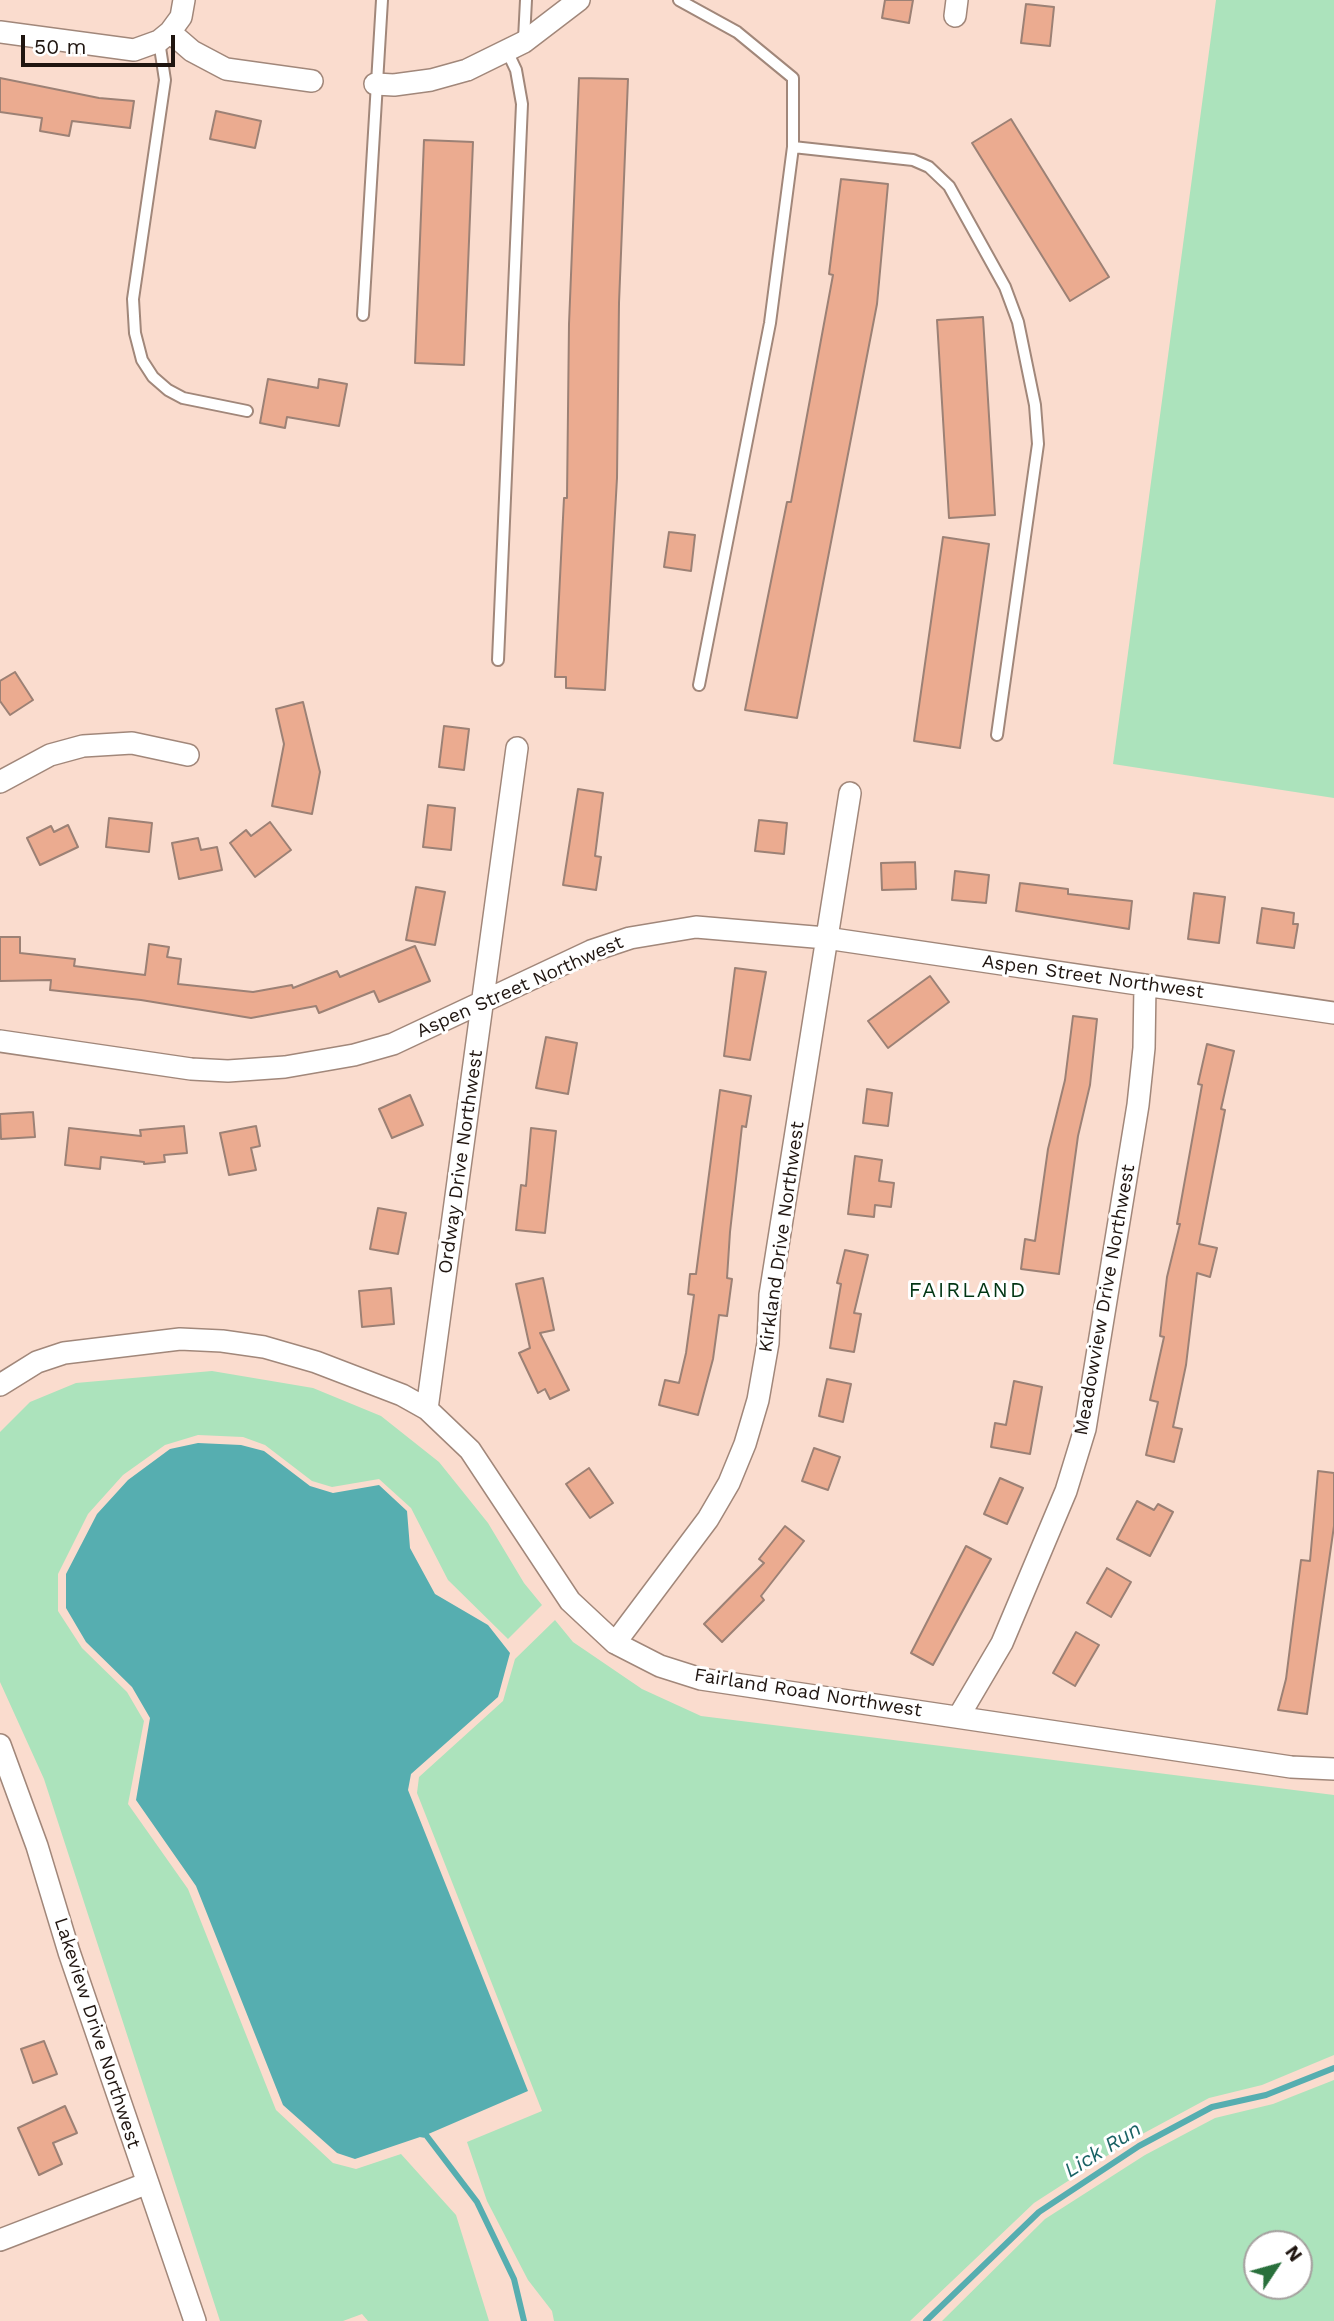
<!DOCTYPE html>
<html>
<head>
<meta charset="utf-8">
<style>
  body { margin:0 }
  #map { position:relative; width:1334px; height:2321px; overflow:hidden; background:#fadcce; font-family:"Work Sans",sans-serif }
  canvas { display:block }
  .north { position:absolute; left:1243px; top:2230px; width:70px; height:70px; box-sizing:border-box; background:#fff; border:2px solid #a5a19f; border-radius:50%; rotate:54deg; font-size:19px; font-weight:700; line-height:28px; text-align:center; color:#1f1510 }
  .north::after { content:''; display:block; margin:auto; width:24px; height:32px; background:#29703c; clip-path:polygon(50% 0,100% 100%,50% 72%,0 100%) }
  .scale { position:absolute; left:21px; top:35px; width:154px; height:32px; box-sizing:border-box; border:4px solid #1f1510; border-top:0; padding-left:9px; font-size:21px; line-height:24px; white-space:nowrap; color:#1f1510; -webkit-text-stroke:5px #fff; paint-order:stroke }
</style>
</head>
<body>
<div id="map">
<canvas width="1334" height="2321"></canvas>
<div class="north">N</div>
<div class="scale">50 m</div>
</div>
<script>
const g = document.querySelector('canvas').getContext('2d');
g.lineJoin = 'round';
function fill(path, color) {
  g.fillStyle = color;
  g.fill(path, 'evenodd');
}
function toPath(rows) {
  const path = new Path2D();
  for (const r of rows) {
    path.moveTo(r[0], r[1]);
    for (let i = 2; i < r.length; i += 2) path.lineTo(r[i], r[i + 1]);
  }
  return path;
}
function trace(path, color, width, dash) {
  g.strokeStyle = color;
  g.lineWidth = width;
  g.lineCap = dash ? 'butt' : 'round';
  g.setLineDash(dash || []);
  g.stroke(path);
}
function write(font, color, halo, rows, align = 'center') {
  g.font = font + ' "Work Sans",sans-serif';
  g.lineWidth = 6;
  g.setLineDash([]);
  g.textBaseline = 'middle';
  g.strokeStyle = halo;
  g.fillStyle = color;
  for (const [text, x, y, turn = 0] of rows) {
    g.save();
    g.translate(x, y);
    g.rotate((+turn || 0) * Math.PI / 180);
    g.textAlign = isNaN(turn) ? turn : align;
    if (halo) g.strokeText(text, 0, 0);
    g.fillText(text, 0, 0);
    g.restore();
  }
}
fill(toPath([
  [1216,0,1334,0,1334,798,1113,764],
  [212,1371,313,1388,381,1416,439,1462,488,1523,524,1583,542,1605,508,1639,448,1580,411,1508,379,1479,332,1487,312,1481,265,1445,243,1437,198,1435,165,1445,123,1475,88,1514,58,1574,58,1611,82,1648,127,1692,144,1721,128,1804,188,1889,276,2110,333,2163,356,2169,401,2154,456,2215,489,2321,368,2321,362,2314,343,2321,220,2321,44,1779,0,1682,0,1432,30,1402,76,1383],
  [555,1620,573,1642,642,1689,701,1716,1334,1795,1334,2055,1262,2085,1209,2098,1133,2139,1034,2203,910,2321,554,2321,552,2311,528,2280,487,2201,467,2142,542,2111,417,1793,419,1777,503,1701,515,1659],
  [1334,2080,1334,2321,942,2321,1045,2219,1145,2155,1215,2118,1273,2104],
  [1257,2244,1299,2244,1299,2286,1257,2286]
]), '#ace3bc');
fill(toPath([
  [198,1443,241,1445,264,1451,310,1486,333,1493,379,1485,407,1511,410,1548,435,1594,488,1625,510,1653,498,1697,411,1774,408,1790,528,2091,426,2135,355,2159,337,2153,283,2105,196,1886,136,1800,150,1718,132,1687,86,1642,66,1608,66,1574,97,1514,128,1480,170,1449]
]), '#56aeb0');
trace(toPath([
  [420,2134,426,2135,477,2202,514,2279,524,2321],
  [926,2321,1039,2212,1139,2146,1212,2107,1266,2095,1334,2068]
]), '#56aeb0', 6);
const building = toPath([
  [885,0,913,0,909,23,882,18,885,0],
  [1026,4,1054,7,1050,46,1021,43,1026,4],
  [0,78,99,98,134,101,130,128,72,121,69,136,40,131,42,118,0,112,0,78],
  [579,78,628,79,619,303,617,478,605,690,566,688,566,677,555,677,564,498,567,498,569,324,579,78],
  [216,111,261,121,255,148,210,139,216,111],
  [1011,119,1109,277,1070,301,972,143,1011,119],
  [424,140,473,142,464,365,415,363,424,140],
  [841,179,888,184,877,304,797,718,745,710,787,502,791,502,833,275,829,274,841,179],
  [983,317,995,515,949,518,937,320,983,317],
  [268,379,318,388,319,379,347,384,339,426,287,417,285,428,260,423,268,379],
  [669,532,695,535,691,571,664,567,669,532],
  [943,537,989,544,960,748,914,741,943,537],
  [15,672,33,700,10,715,0,701,0,681,15,672],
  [303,702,320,772,312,814,272,806,284,744,276,709,303,702],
  [444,726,469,729,464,770,439,767,444,726],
  [578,789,603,793,595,856,601,857,596,890,563,885,578,789],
  [428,805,455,808,451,850,423,847,428,805],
  [109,818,152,823,149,852,106,847,109,818],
  [759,820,787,823,784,854,755,851,759,820],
  [270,822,291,850,255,877,230,843,246,830,251,836,270,822],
  [68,825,78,847,40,865,27,838,51,826,54,832,68,825],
  [198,838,201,850,217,847,222,870,179,879,172,843,198,838],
  [915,862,916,889,882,890,881,863,915,862],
  [955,871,989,875,986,903,952,900,955,871],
  [1020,883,1068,889,1068,894,1132,901,1129,929,1016,911,1020,883],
  [416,887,445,892,435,945,406,940,416,887],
  [1194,893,1225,897,1219,943,1188,939,1194,893],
  [1262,908,1294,913,1293,924,1298,924,1294,948,1257,943,1262,908],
  [0,937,20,937,20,953,75,959,74,966,145,975,149,944,169,947,167,957,181,959,178,984,253,992,292,985,293,988,337,971,340,977,415,946,430,981,379,1002,374,991,319,1013,316,1006,251,1018,141,1000,50,990,51,980,0,981,0,937],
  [735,968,766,972,750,1060,724,1056,735,968],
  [930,976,949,1002,888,1048,868,1021,930,976],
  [1073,1016,1097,1019,1090,1085,1078,1136,1059,1274,1021,1269,1025,1239,1035,1241,1048,1149,1065,1080,1073,1016],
  [546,1037,577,1043,568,1094,536,1088,546,1037],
  [1207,1044,1234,1051,1221,1109,1225,1110,1199,1244,1217,1248,1210,1277,1197,1273,1186,1365,1173,1427,1182,1429,1174,1462,1146,1455,1158,1402,1150,1400,1164,1337,1160,1336,1167,1277,1180,1224,1177,1224,1202,1085,1198,1084,1207,1044],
  [867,1089,892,1093,888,1126,863,1123,867,1089],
  [720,1090,751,1096,746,1127,742,1126,730,1232,727,1278,732,1279,727,1316,719,1315,713,1359,698,1415,659,1405,665,1380,679,1383,686,1353,694,1295,688,1294,690,1274,696,1274,720,1090],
  [410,1095,423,1125,392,1138,379,1109,410,1095],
  [33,1112,35,1137,1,1139,0,1114,33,1112],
  [184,1126,187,1153,164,1155,165,1162,144,1164,144,1162,101,1157,100,1169,65,1165,69,1128,141,1136,140,1130,184,1126],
  [256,1126,260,1146,251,1148,256,1170,229,1175,220,1133,256,1126],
  [531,1128,556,1131,545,1233,516,1230,521,1185,526,1186,531,1128],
  [855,1156,882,1160,879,1181,894,1183,891,1207,875,1205,874,1217,848,1214,855,1156],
  [378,1208,406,1213,398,1254,370,1249,378,1208],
  [845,1250,868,1255,854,1313,861,1314,854,1352,830,1348,841,1284,837,1283,845,1250],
  [543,1278,554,1330,540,1333,569,1390,550,1399,545,1389,538,1393,519,1353,530,1348,516,1284,543,1278],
  [391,1288,394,1324,362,1327,359,1291,391,1288],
  [827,1379,851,1384,843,1422,819,1416,827,1379],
  [1014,1381,1042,1387,1030,1454,991,1447,995,1423,1006,1425,1014,1381],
  [814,1448,840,1457,828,1490,802,1481,814,1448],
  [589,1468,613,1503,590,1518,566,1484,589,1468],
  [1318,1471,1334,1473,1334,1526,1307,1714,1278,1710,1286,1679,1301,1560,1310,1561,1318,1471],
  [1000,1478,1023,1488,1007,1524,984,1514,1000,1478],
  [1137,1501,1154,1510,1158,1504,1173,1512,1150,1556,1117,1539,1137,1501],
  [785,1526,804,1541,761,1596,764,1600,722,1642,704,1624,764,1563,759,1559,785,1526],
  [966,1546,991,1559,933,1665,911,1653,966,1546],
  [1107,1568,1131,1582,1111,1617,1087,1603,1107,1568],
  [1076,1632,1099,1645,1075,1686,1053,1673,1076,1632],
  [44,2041,57,2074,33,2083,21,2049,44,2041],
  [65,2106,77,2133,53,2143,62,2164,39,2175,18,2128,65,2106]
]);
fill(building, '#ebab90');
trace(building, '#9c8175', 2);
const service = toPath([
  [679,0,737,32,793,78,793,147,770,323,699,685],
  [524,39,526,0],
  [159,41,165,80,133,299,135,333,142,360,153,377,168,390,183,398,247,411],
  [793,147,913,160,929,167,949,186,1005,287,1018,322,1035,405,1038,444,997,735],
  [363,315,382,0],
  [498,660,522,104,516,70,508,53]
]);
const minor = toPath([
  [955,16,957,0],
  [0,32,134,50,159,41,170,32,181,17,184,0],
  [170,32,192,51,226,69,312,81],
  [375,84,394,85,431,80,467,70,524,42,579,0],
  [0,782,50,755,83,746,132,743,188,755],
  [0,1041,191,1069,228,1071,285,1067,354,1055,393,1044,591,951,630,938,696,927,826,938,1334,1013],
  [0,1385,37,1362,64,1353,180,1339,222,1341,264,1347,316,1362,402,1395,427,1409,470,1450,570,1601,615,1643,660,1666,701,1679,1291,1767,1334,1769],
  [427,1409,517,748],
  [615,1643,708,1519,729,1483,745,1444,758,1400,768,1343,770,1295,850,793],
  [959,1716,1002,1643,1066,1491,1085,1429,1138,1105,1144,1048,1145,985],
  [0,1745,37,1846,69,1952,195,2321],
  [0,2240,148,2183]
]);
trace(service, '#a1877a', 14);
trace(minor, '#a1877a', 24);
trace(service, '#fff', 10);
trace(minor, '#fff', 21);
write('19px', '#1f1510', '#fff', [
  ["Aspen Street Northwest",1093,977,8],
  ["Aspen Street Northwest",520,987,-24],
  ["Ordway Drive Northwest",461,1162,-82],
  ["Kirkland Drive Northwest",782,1237,-82],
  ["Meadowview Drive Northwest",1105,1300,-80],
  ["Fairland Road Northwest",808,1693,9],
  ["Lakeview Drive Northwest",97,2033,72]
]);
g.letterSpacing = '2px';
write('21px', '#013513', '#fff', [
  ["FAIRLAND",968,1291]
]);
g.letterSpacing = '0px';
write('italic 21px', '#1a6365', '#fff', [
  ["Lick Run",1103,2150,-32]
]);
</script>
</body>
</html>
